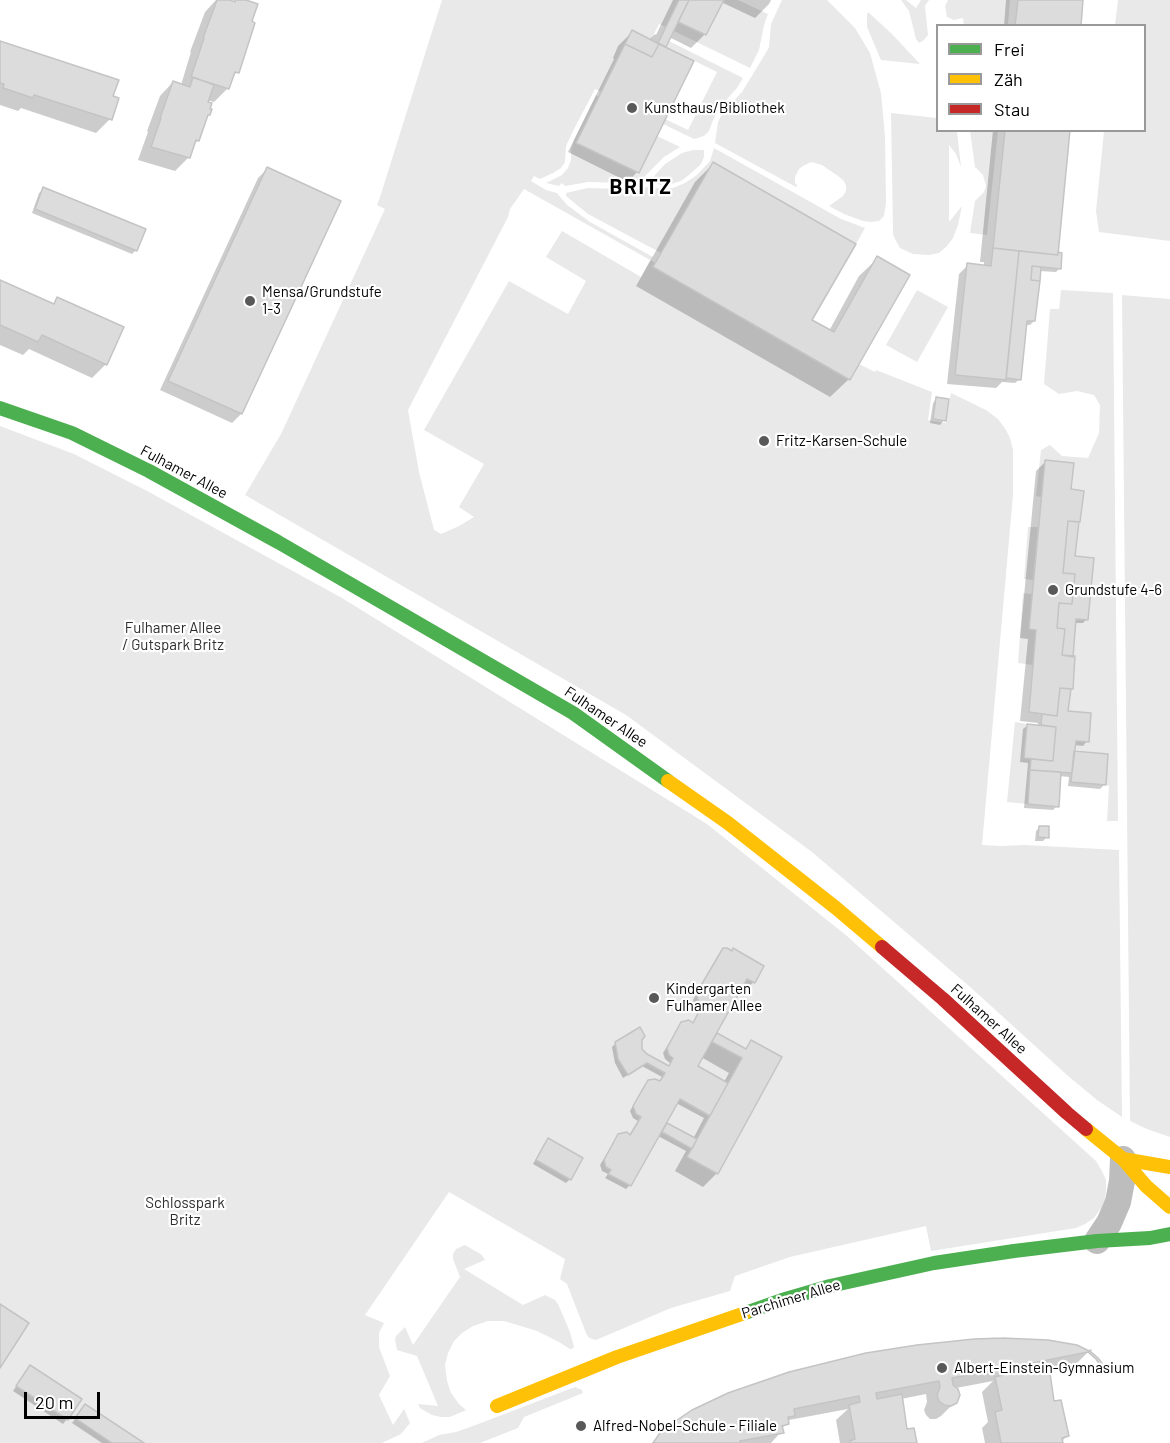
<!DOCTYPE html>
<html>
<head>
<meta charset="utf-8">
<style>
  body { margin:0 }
  #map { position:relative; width:1170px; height:1443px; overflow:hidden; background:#fff; font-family:Barlow,sans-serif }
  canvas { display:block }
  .legend { position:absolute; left:936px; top:24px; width:210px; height:108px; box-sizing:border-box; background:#fff; border:2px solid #999; margin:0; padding:8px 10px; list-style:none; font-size:18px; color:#000 }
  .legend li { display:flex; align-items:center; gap:12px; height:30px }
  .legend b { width:30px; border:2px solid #999 }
  .scale { position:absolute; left:24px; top:1392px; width:76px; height:27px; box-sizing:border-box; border:3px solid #000; border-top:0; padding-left:8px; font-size:18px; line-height:21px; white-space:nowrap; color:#000; -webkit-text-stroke:4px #fff; paint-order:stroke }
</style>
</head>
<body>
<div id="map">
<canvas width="1170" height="1443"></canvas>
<ul class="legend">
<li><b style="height:8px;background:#4caf50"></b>Frei</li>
<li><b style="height:8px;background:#ffc107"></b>Zäh</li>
<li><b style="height:8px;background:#c62828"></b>Stau</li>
</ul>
<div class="scale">20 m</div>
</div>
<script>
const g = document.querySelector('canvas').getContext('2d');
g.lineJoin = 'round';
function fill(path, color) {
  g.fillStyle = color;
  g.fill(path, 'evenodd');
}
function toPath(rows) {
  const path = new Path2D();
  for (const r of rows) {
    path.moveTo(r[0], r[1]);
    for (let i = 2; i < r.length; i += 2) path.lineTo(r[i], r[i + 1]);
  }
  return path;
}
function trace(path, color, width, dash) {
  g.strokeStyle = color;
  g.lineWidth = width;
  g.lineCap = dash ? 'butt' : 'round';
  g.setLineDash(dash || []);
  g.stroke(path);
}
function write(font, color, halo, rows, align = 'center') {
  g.font = font + ' Barlow,sans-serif';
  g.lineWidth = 4.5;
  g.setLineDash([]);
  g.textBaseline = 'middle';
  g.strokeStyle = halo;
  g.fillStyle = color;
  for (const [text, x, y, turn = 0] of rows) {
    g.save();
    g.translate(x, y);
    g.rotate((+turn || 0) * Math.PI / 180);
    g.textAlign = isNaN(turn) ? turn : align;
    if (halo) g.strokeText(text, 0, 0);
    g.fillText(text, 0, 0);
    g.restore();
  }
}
fill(toPath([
  [442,0,679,0,666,27,659,24,651,40,632,31,602,92,595,89,573,131,566,146,565,162,561,168,553,173,540,179,534,176,531,181,546,190,557,193,567,205,590,222,653,257,651,260,655,263,653,267,849,380,859,364,875,372,876,370,932,392,928,420,946,423,951,393,986,410,998,419,1006,430,1010,438,1013,450,1013,495,982,845,1001,846,1025,845,1119,850,1122,1117,1097,1100,1067,1075,969,986,812,852,626,715,245,495,281,434,385,209,377,205,380,197],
  [524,189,650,260,641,277,562,231,546,257,586,281,568,314,509,281,424,430,484,464,459,507,474,517,459,526,441,534,434,530,419,472,408,410,508,217,510,209],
  [724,0,738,0,768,14,764,25,759,50,750,68,674,31,678,22,706,35],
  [782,0,827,0,855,28,870,53,881,93,885,137,886,203,884,216,879,221,870,222,863,221,844,214,829,206,843,196,846,191,846,186,844,181,838,176,822,165,811,162,803,166,799,169,795,177,795,183,797,185,796,187,715,143,718,122,723,112,742,92,767,51,769,47,771,24],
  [901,0,906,0,916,8,921,0,929,0,925,6,928,35,924,40,919,43,916,39,909,11],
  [948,0,1010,0,1008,25,964,25,963,18,954,20,947,17,945,6],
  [1118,0,1170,0,1170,241,1099,232,1096,211,1104,131,1144,130,1144,26,1115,25],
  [868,12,892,34,920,64,881,60,867,27,867,15],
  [669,41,743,78,737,88,719,108,713,120,709,131,704,136,694,139,663,124,665,119,688,130,717,72,666,47],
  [596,95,599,97,577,143,638,173,657,136,680,147,664,157,645,176,636,181,625,183,588,182,571,185,565,186,562,183,559,186,546,183,562,175,568,168,571,160,571,150,574,140],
  [891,113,937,118,938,130,957,131,961,167,956,154,949,145,949,222,962,206,958,225,953,238,947,246,939,253,929,255,913,254,900,248,895,239,893,234],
  [970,131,998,131,987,235,970,233,975,201,984,192,986,186,983,175,975,167],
  [714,148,841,219,865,228,856,244,713,162,661,253,588,214,566,196,566,193,588,188,623,189,649,187,666,189,673,188,685,183,697,175,710,161],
  [693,150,704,150,704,157,701,164,689,175,681,181,671,184,661,185,655,183,653,178,655,175,665,164,682,153],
  [917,290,948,307,917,362,886,345],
  [1061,290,1113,293,1118,821,1107,821,1109,786,1106,785,1108,754,1075,750,1076,741,1089,742,1068,711,1071,689,1073,689,1075,657,1073,657,1076,619,1088,619,1094,558,1075,556,1084,492,1071,489,1074,463,1045,461,1041,497,1036,496,1041,450,1050,445,1062,456,1088,458,1099,433,1100,405,1094,395,1077,391,1059,394,1044,384,1050,309,1059,309],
  [1122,295,1170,299,1170,1137,1147,1129,1130,1121],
  [0,426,74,454,149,492,342,598,707,824,847,936,1096,1161,1102,1171,1106,1180,1106,1190,1105,1200,1101,1208,1094,1218,1085,1224,1076,1228,931,1251,926,1226,790,1257,735,1276,730,1291,671,1308,596,1340,589,1338,586,1333,567,1284,560,1279,565,1259,449,1192,365,1315,384,1323,379,1333,379,1347,390,1376,379,1395,393,1425,404,1409,410,1423,401,1434,382,1443,0,1443],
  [1028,527,1038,527,1033,580,1024,579],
  [1023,593,1032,594,1029,629,1036,630,1033,665,1018,663],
  [1015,722,1027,724,1024,758,1031,759,1028,804,1007,802],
  [465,1245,482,1255,485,1260,464,1269,523,1305,545,1295,555,1300,558,1304,570,1332,574,1347,572,1349,570,1349,559,1342,537,1331,504,1321,488,1321,473,1326,462,1333,454,1341,448,1353,445,1365,447,1381,451,1393,459,1404,466,1410,450,1417,441,1417,432,1415,420,1408,418,1404,438,1406,417,1356,397,1350,395,1340,396,1336,405,1327,413,1345,460,1277,453,1259,453,1254,456,1249],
  [575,1387,582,1390,583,1393,524,1417,518,1428,480,1443,422,1443,439,1435,456,1432,481,1423]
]), '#e9e9e9');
fill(toPath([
  [216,0,225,0,233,3,235,0,241,0,237,72,231,78,228,88,214,102,207,100,198,140,192,147,189,157,175,171,138,160,148,132,147,131,160,96,173,82,181,85,191,52,190,52,205,12],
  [673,0,771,0,769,4,755,18,721,2,705,34,691,48,669,37,664,47,692,62,637,172,628,182,568,152,614,59,613,58,618,46,632,32,649,40,655,34,656,35],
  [1006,0,1082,0,1079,26,1004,26],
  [0,42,111,97,110,119,96,133,21,108,18,111,0,105],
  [993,130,1068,130,1056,256,1059,254,1060,268,1056,272,1039,271,1034,321,1030,325,1025,325,1020,379,1015,383,1002,382,996,388,947,384,959,274,968,265,984,266,984,262,980,262],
  [713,164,810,320,829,331,859,276,878,258,849,379,830,397,636,286,695,182],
  [267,169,339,202,241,414,232,423,160,390,258,178],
  [44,189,136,250,132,254,32,213,39,193],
  [0,282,52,305,58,299,106,364,92,378,29,349,23,355,0,345],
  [937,398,944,420,940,425,930,423,933,403],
  [1045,462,1069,491,1079,521,1077,523,1073,558,1087,619,1083,623,1074,623,1071,689,1069,691,1067,712,1087,741,1083,746,1074,745,1074,752,1104,785,1100,789,1068,786,1069,777,1059,776,1057,806,1053,810,1024,808,1028,763,1020,762,1023,729,1028,725,1038,726,1038,723,1020,721,1028,639,1020,638,1036,471],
  [1040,827,1047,837,1043,841,1035,841,1036,831],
  [723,949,762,966,754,982,749,986,743,983,715,1033,744,1050,751,1042,717,1173,703,1187,675,1171,686,1151,658,1136,630,1185,626,1189,605,1178,608,1174,602,1171,600,1165,615,1140,619,1135,629,1136,638,1121,633,1118,630,1111,644,1086,649,1082,659,1082,662,1077,642,1066,623,1078,615,1063,612,1047,616,1043,640,1039,641,1050,646,1055,668,1067,670,1063,665,1059,663,1053,678,1028,682,1023,692,1024,700,1009,695,1006,693,1000,719,954],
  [701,1057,729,1073,724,1082,696,1066],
  [676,1103,704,1118,693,1139,665,1123],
  [548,1140,570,1179,566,1183,533,1164,544,1144],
  [1088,1352,1075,1365,1048,1370,1053,1403,1068,1435,1061,1442,1062,1443,985,1443,982,1428,988,1422,982,1392,993,1381,956,1388,955,1402,941,1416,936,1419,930,1419,926,1415,924,1410,927,1402,926,1394,901,1399,906,1431,916,1443,840,1443,836,1420,848,1409,789,1420,781,1430,781,1432,771,1443,652,1443,663,1431],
  [30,1367,67,1419,63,1424,13,1391],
  [85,1406,141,1443,102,1443,72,1423]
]), '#0003');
const building = toPath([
  [217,0,230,0,235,2,235,0,246,0,258,4,252,21,255,23,239,73,235,72,229,89,191,77,204,38,203,38,217,0],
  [679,0,689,0,666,47,658,43,679,0],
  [689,0,724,0,706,35,678,22,689,0],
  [1018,0,1083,0,1081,26,1015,26,1018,0],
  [632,30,659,44,652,57,625,44,632,30],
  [0,41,119,80,113,96,119,98,112,120,34,95,33,98,3,88,4,84,0,83,0,41],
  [625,44,652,57,659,44,694,61,639,173,576,143,625,44],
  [193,77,214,85,208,102,212,103,210,109,212,109,210,115,208,115,199,141,196,140,190,158,151,147,161,118,160,118,173,81,190,87,193,77],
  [1005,130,1070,130,1058,255,993,248,1005,130],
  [713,162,856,244,812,320,834,332,877,256,910,275,850,380,653,267,713,162],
  [267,167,341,201,242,414,168,381,267,167],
  [43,187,146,229,137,251,35,209,43,187],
  [993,248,1019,251,1006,380,955,375,967,263,991,266,993,248],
  [1019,251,1058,255,1058,252,1062,253,1061,269,1032,266,1031,280,1040,281,1035,321,1027,321,1021,380,1006,378,1019,251],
  [1032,266,1041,267,1040,281,1031,280,1032,266],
  [0,280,54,304,57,297,124,327,107,365,42,335,38,342,0,325,0,280],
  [936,397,949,399,946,421,933,419,936,397],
  [1045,460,1074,463,1071,489,1084,491,1080,522,1068,521,1063,573,1075,574,1072,604,1059,603,1057,628,1065,629,1062,655,1075,656,1073,689,1060,688,1057,716,1029,712,1036,630,1029,629,1045,460],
  [1068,521,1079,522,1075,556,1094,558,1088,620,1076,619,1073,657,1062,655,1065,629,1057,628,1059,603,1072,604,1075,574,1063,573,1068,521],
  [1060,688,1071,689,1068,711,1091,713,1089,742,1076,741,1072,773,1030,770,1031,759,1053,761,1056,727,1041,725,1042,714,1057,716,1060,688],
  [1027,724,1056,727,1053,761,1024,758,1027,724],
  [1074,751,1108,754,1106,785,1071,782,1074,751],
  [1030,770,1061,772,1059,807,1028,804,1030,770],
  [1039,826,1049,826,1049,838,1038,837,1039,826],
  [723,948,727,948,732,951,733,948,764,966,755,983,747,979,698,1066,728,1083,710,1116,680,1099,631,1186,608,1174,611,1170,606,1167,604,1160,618,1134,627,1132,630,1135,641,1117,636,1114,633,1106,648,1080,655,1079,660,1081,665,1073,647,1063,628,1075,618,1059,615,1042,640,1027,645,1036,642,1040,642,1049,647,1054,669,1066,673,1058,669,1055,667,1048,681,1022,689,1020,693,1023,703,1004,699,1002,696,994,723,948],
  [717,1033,746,1049,751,1040,782,1057,718,1174,687,1157,742,1058,712,1042,717,1033],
  [667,1123,697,1139,692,1149,662,1132,667,1123],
  [548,1138,583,1158,571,1180,536,1160,548,1138],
  [0,1304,29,1323,0,1368,0,1304],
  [1002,1338,1048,1340,1077,1345,1089,1351,1091,1350,1090,1351,1098,1358,1104,1366,1102,1368,1096,1359,1088,1352,1023,1365,1024,1371,1049,1366,1054,1401,1061,1400,1069,1436,1062,1438,1063,1443,1001,1443,995,1412,1002,1410,995,1377,1007,1374,1006,1368,952,1378,953,1385,958,1389,960,1395,957,1403,951,1406,944,1405,939,1401,937,1395,940,1387,939,1381,876,1393,877,1399,902,1394,907,1429,914,1428,917,1443,850,1443,850,1441,855,1439,849,1405,860,1402,859,1396,794,1409,795,1416,788,1417,789,1424,782,1426,784,1433,740,1441,740,1443,653,1443,662,1430,692,1410,728,1393,789,1372,866,1353,917,1345,974,1339,1002,1338],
  [30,1365,82,1399,68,1420,16,1386,30,1365],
  [85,1404,144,1443,112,1443,75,1418,85,1404]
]);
fill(building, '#dcdcdc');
trace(building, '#c4c4c4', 1.5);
trace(toPath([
  [1097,1241,1109,1223,1118,1202,1122,1181,1123,1159]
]), '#bdbdbd', 26);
trace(toPath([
  [0,408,72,433,149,471,278,542,573,713,668,781],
  [745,1313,782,1300,830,1286,934,1263,1014,1251,1097,1241,1150,1238,1170,1234]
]), '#4caf50', 14);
trace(toPath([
  [668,781,728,823,836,908,882,947],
  [1086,1129,1123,1159,1146,1186,1170,1207],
  [1123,1159,1170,1167],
  [497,1406,617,1357,745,1313]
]), '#ffc107', 14);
trace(toPath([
  [882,947,943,999,1067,1113,1086,1129]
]), '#c62828', 14);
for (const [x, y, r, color] of [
  [632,108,6,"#595959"],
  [250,301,6,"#595959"],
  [764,441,6,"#595959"],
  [1053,590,6,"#595959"],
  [654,998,6,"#595959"],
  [942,1368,6,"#595959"],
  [581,1426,6,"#595959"]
]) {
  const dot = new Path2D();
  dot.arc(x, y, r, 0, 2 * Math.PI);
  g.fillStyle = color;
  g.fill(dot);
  trace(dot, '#fff', 2);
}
write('15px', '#000', '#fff', [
  ["Kunsthaus/Bibliothek",644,108],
  ["Mensa/Grundstufe",262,292],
  ["1-3",262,309],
  ["Fritz-Karsen-Schule",776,441],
  ["Grundstufe 4-6",1065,590],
  ["Kindergarten",666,989],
  ["Fulhamer Allee",666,1006],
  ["Albert-Einstein-Gymnasium",954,1368],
  ["Alfred-Nobel-Schule - Filiale",593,1426]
], 'left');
write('15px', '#000', '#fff', [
  ["Fulhamer Allee",184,472,28],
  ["Fulhamer Allee",606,717,34],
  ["Fulhamer Allee",989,1019,42],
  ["Parchimer Allee",791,1299,-17]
]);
write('15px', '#2e2e2e', '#fff', [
  ["Fulhamer Allee",173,628],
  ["/ Gutspark Britz",173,645],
  ["Schlosspark",185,1203],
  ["Britz",185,1220]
]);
g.letterSpacing = '1.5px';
write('bold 21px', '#000', '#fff', [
  ["BRITZ",641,187]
]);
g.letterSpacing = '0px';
</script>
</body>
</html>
